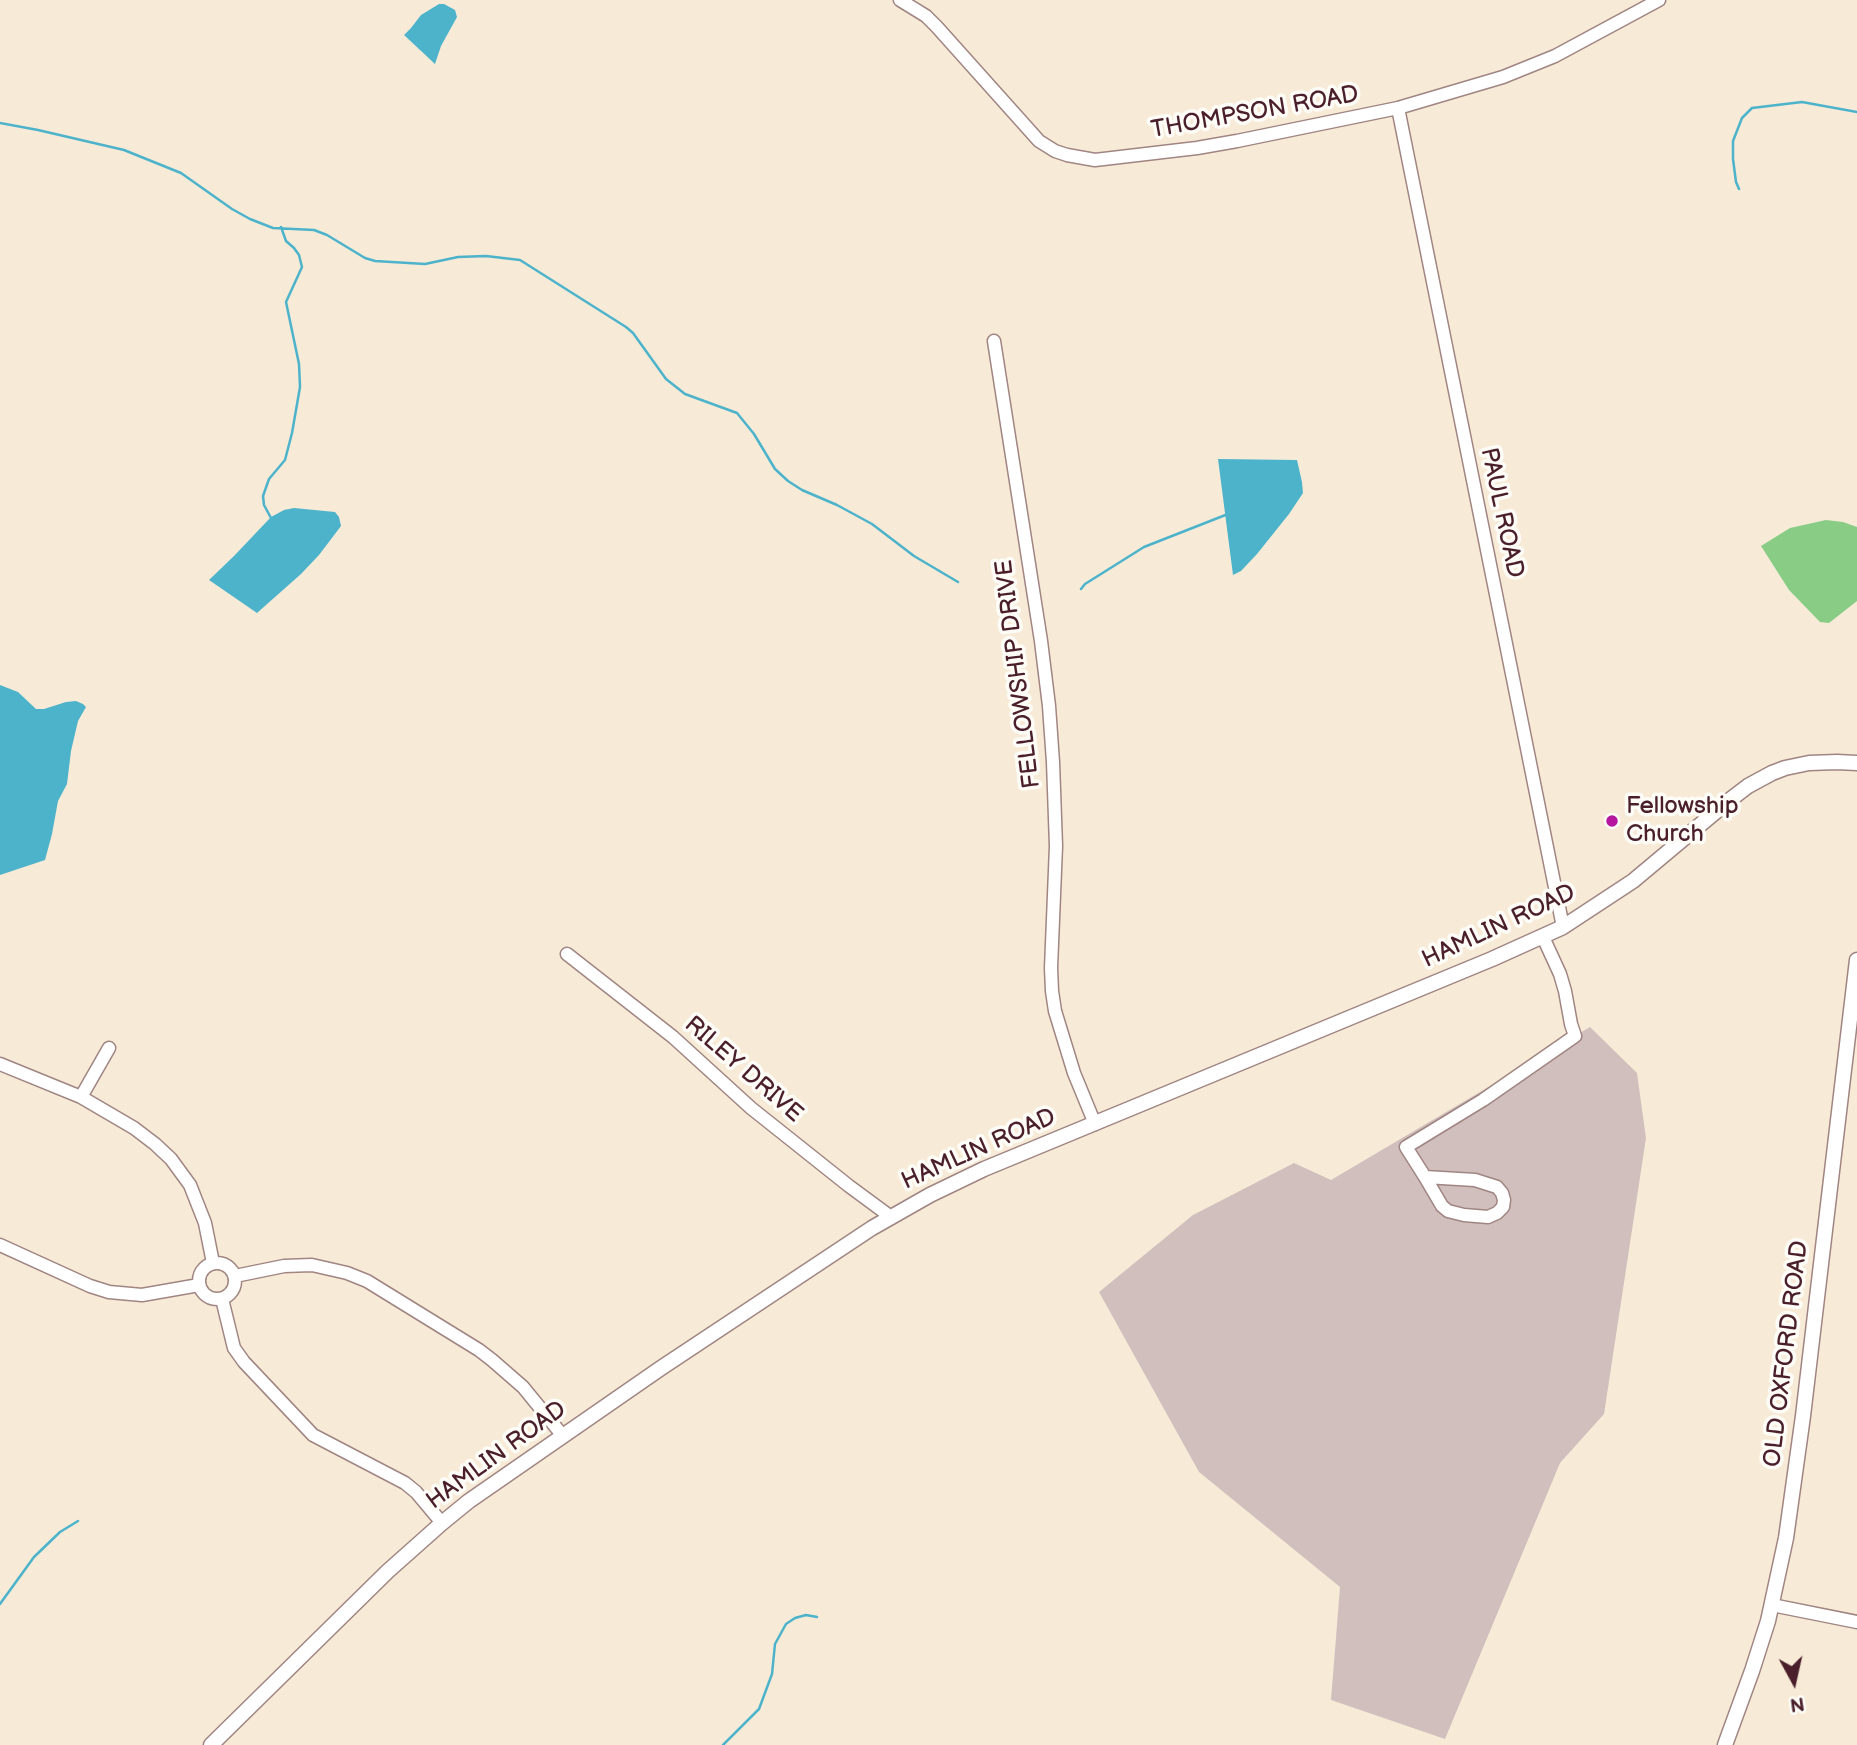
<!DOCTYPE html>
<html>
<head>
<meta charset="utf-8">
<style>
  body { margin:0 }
  #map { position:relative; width:1857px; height:1745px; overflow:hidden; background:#f7ebd8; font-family:"Balsamiq Sans",sans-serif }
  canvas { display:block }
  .north { position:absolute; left:1759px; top:1647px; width:70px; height:70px; -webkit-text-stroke:5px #fdfcf7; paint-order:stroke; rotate:172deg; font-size:19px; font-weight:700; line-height:28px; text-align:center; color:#4a1f2b }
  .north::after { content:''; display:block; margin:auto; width:24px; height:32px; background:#4a1f2b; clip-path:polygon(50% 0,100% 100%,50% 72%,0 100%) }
</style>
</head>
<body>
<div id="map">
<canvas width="1857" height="1745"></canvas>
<div class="north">N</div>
</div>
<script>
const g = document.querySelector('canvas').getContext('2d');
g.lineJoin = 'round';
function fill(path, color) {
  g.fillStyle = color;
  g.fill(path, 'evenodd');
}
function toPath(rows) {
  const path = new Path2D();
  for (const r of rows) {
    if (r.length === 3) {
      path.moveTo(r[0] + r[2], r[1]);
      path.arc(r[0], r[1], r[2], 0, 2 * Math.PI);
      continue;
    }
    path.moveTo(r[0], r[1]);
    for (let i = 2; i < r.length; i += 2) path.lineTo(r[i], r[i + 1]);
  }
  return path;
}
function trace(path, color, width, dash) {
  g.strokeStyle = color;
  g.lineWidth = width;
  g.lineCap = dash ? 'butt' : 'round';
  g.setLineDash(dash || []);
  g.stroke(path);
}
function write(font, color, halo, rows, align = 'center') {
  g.font = font + ' "Balsamiq Sans",sans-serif';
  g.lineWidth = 7;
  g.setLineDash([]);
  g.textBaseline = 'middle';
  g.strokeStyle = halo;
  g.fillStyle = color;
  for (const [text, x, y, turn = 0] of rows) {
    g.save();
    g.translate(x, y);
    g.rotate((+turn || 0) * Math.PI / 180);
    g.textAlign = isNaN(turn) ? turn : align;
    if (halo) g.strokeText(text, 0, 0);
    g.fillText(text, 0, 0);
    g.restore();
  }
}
fill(toPath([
  [1590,1027,1637,1073,1646,1138,1604,1414,1560,1463,1445,1739,1331,1700,1340,1587,1199,1472,1099,1292,1193,1215,1294,1163,1331,1180]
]), '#d1bfbd');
fill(toPath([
  [1826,520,1843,522,1857,527,1857,601,1829,623,1820,622,1789,590,1761,546,1790,528]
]), '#88cc86');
fill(toPath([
  [439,4,444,4,455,10,457,17,441,46,435,64,404,35,411,28,421,15],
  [1218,459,1297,460,1302,482,1303,493,1289,514,1257,554,1241,571,1233,575],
  [294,508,335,512,339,517,341,526,319,555,301,574,257,613,209,580,234,556,271,517,284,510],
  [0,685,18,692,36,709,44,709,66,702,76,701,83,704,86,707,78,721,71,751,67,784,58,801,52,834,45,860,0,875]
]), '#4db3cb');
trace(toPath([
  [0,123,38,130,124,150,181,173,232,209,250,219,273,228,314,230,327,235,365,258,375,261,425,264,458,257,486,256,520,260,626,327,633,333,666,379,685,394,737,413,754,434,775,469,788,481,802,490,837,505,872,524,914,556,958,582],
  [1739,189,1736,182,1733,159,1733,141,1742,118,1752,108,1802,102,1857,112],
  [271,518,264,505,263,496,269,479,285,460,292,433,300,387,299,364,286,302,302,267,299,255,294,248,286,241,281,227],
  [1081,589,1085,584,1144,547,1228,514],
  [0,1604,34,1557,60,1532,78,1521],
  [723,1745,759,1709,772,1674,775,1644,786,1624,795,1618,806,1615,817,1617]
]), '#4db3cb', 2.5);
const minor = toPath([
  [900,0,926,16,937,27,1039,141,1055,151,1067,155,1095,160,1197,148,1237,141,1398,108,1503,77,1555,56,1659,0],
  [1398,108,1563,927],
  [994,341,1041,641,1049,706,1053,762,1056,846,1051,968,1052,991,1055,1011,1074,1073,1095,1124],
  [567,954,673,1037,751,1108,849,1186,891,1217],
  [0,1064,81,1097,134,1128,155,1144,171,1159,190,1185,205,1223,213,1263],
  [81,1097,109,1048],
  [1425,1177,1406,1147,1483,1100,1575,1036,1571,1024,1565,991,1560,974,1543,937],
  [1425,1177,1475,1180,1497,1187,1502,1193,1504,1200,1503,1207,1497,1213,1488,1217,1464,1215,1448,1211,1442,1206,1425,1177],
  [0,1245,90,1286,109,1292,142,1295,199,1285],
  [217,1281,18],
  [235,1276,284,1266,312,1265,347,1273,367,1281,479,1350,492,1360,523,1387,563,1436],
  [222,1299,234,1348,244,1362,313,1435,405,1483,416,1492,442,1523],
  [1772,1605,1857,1622]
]);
const tertiary = toPath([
  [211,1745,388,1571,442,1523,469,1501,661,1368,872,1228,930,1195,984,1169,1492,959,1563,927,1633,881,1731,799,1748,786,1772,773,1785,768,1809,763,1837,762,1857,763],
  [1725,1745,1752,1671,1768,1621,1786,1538,1803,1416,1857,960]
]);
trace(minor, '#a08582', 15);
trace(tertiary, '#a08582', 17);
trace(minor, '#fff', 12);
trace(tertiary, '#fff', 14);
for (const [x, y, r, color] of [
  [1612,821,7,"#b5179e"]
]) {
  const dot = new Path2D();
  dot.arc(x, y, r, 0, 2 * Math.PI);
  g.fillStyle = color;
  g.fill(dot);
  trace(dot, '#fdfcf7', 2.5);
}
write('24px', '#4a1f2b', '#fdfcf7', [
  ["THOMPSON ROAD",1255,113,-10],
  ["PAUL ROAD",1501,513,78],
  ["FELLOWSHIP DRIVE",1019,674,-97],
  ["HAMLIN ROAD",1499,927,-25],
  ["RILEY DRIVE",743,1070,41],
  ["HAMLIN ROAD",979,1150,-24],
  ["OLD OXFORD ROAD",1787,1354,-83],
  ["HAMLIN ROAD",497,1456,-36]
]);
write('24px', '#4a1f2b', '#fdfcf7', [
  ["Fellowship",1626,807],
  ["Church",1626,835]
], 'left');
</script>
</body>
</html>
